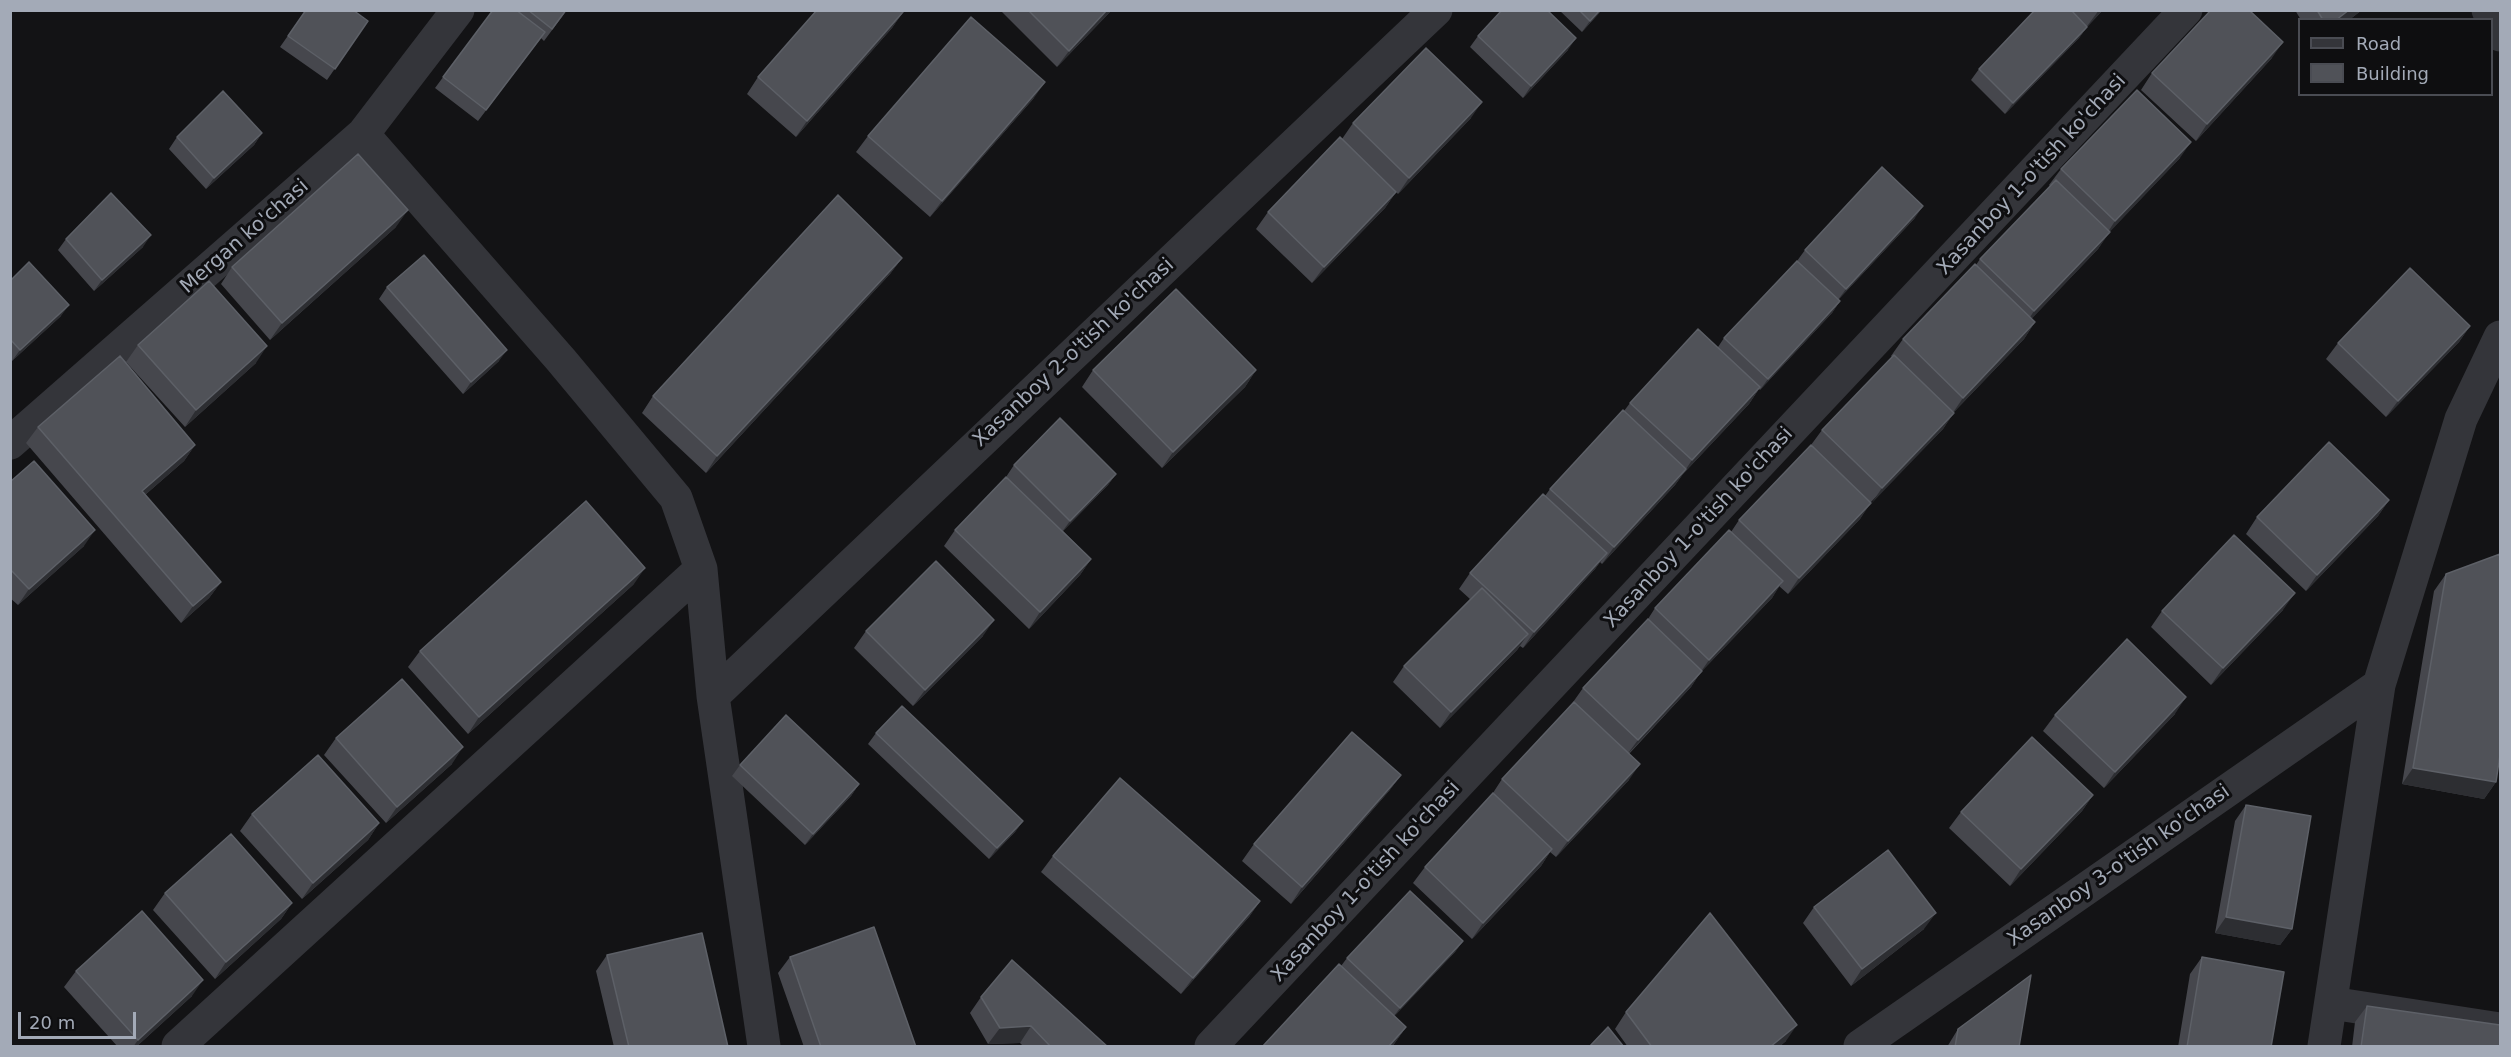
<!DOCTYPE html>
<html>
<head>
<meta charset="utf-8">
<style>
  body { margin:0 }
  #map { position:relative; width:2511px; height:1057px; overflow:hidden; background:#131315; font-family:"DejaVu Sans",sans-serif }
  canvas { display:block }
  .frame { position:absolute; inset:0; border:12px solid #a3aab7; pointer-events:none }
  .legend { position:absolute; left:2298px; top:18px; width:195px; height:78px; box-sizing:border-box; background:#0e0e10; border:2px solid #4a4c53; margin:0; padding:8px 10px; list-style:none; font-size:18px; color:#a3aab7 }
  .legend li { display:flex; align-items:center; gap:12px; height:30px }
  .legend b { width:30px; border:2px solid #4a4c53 }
  .scale { position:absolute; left:18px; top:1012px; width:118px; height:27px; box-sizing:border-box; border:3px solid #a3aab7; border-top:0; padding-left:8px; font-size:18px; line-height:21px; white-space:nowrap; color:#a3aab7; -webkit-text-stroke:4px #0e0e10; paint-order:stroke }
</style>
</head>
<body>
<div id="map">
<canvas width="2511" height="1057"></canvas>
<div class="frame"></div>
<ul class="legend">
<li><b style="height:8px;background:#34353a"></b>Road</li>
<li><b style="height:16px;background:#505258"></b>Building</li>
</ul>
<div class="scale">20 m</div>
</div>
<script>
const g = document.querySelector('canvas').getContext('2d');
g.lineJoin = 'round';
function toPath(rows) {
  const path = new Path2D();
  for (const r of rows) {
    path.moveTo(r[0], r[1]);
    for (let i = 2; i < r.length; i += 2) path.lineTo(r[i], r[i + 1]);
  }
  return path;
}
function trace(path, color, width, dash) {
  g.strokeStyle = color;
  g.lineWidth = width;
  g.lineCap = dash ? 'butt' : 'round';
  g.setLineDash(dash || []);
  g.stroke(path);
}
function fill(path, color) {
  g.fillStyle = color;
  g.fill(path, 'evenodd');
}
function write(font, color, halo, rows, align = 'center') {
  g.font = font + ' "DejaVu Sans",sans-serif';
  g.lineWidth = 6;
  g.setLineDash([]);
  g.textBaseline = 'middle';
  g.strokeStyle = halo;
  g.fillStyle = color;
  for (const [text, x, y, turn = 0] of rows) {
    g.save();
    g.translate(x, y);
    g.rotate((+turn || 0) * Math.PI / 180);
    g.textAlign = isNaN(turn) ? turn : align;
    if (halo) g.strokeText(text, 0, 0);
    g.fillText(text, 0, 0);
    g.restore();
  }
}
trace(toPath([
  [2488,10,2500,35],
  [363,134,561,360,676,498,701,569,713,696,764,1046],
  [10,443,363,134,458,10],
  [713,696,1436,10],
  [2331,1003,2500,1029],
  [178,1046,701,569],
  [1211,1046,2186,10],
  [1860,1046,2379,685],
  [2324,1046,2379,685,2461,419,2500,337]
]), '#34353a', 33);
fill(toPath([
  [306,10,368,21,327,80,280,47],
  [493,10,567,10,544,41,541,38,478,121,435,88],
  [1000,10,1112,10,1057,67],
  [1559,10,1602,10,1582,32],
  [2035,10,2103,10,2087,27,2079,38,2005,114,1971,80,1979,69],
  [2295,10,2362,10,2349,20,2301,20],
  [903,12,892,28,796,137,747,94,758,77],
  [1478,36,1568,50,1523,98,1470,47],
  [2272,58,2196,141,2141,90,2152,73],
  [1034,98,930,217,856,152,868,136],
  [1471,118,1398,194,1396,192,1385,208,1312,283,1256,229,1268,212,1342,139,1353,123],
  [262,133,254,145,206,189,169,149,177,137],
  [2180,158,2109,232,2098,249,2031,319,2035,322,2024,339,1954,412,1943,429,1870,503,1860,519,1788,594,1779,586,1772,598,1700,673,1691,687,1629,754,1629,780,1556,857,1550,852,1541,866,1472,939,1413,883,1425,867,1491,796,1502,779,1572,705,1571,705,1583,688,1648,619,1655,608,1731,532,1739,520,1811,445,1822,430,1892,357,1891,356,1903,339,1976,265,1980,259,2050,186,2049,185,2061,169],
  [1915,218,1838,300,1840,301,1832,313,1760,390,1759,389,1749,404,1683,474,1675,485,1602,564,1600,562,1595,569,1523,648,1520,646,1517,650,1440,728,1393,682,1404,666,1470,599,1459,589,1470,573,1545,496,1550,489,1624,411,1630,403,1718,347,1724,338,1797,261,1805,250],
  [396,227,270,340,221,284,232,267],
  [66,239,143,247,94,291,58,250],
  [902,258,890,274,706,473,642,413,653,396],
  [10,281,61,316,12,361,10,360],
  [387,287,499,361,463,394,379,299],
  [2470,326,2459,342,2386,417,2326,359,2338,343],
  [138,345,256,363,185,427,126,362],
  [1093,370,1256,370,1245,387,1162,468,1082,387],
  [38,427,195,445,184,461,145,495,221,582,209,598,181,623,26,443],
  [1014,465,1116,474,1108,485,1063,531,1091,559,1080,575,1029,629,944,546,955,530,1006,477],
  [10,482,84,546,18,605,10,598],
  [2389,500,2378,516,2306,591,2246,534,2257,517],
  [2446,574,2496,782,2484,799,2402,784,2434,591],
  [634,584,468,734,408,667,420,651],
  [2283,610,2211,685,2151,627,2162,611],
  [866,631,983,636,913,706,854,648],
  [2175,714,2104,788,2043,731,2055,715],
  [876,733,1023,821,1015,832,989,859,868,744],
  [336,738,452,764,386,823,324,755],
  [740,765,859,784,851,796,805,845,732,776],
  [1401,775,1389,791,1291,904,1242,861,1254,844],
  [2093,795,2082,811,2010,886,1949,828,1961,812],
  [2246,805,2292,929,2280,945,2215,933,2235,821],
  [252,814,379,823,368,840,302,899,240,831],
  [1053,856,1260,901,1249,917,1181,994,1041,872],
  [165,893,292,903,281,919,215,979,153,910],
  [1814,907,1924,929,1851,986,1803,923],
  [1463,941,1455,952,1394,1016,1406,1027,1392,1047,1262,1047,1341,966,1347,958],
  [607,955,728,1047,614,1047,596,971],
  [790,957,916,1047,804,1047,778,973],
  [2202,957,2271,1047,2178,1047,2190,974],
  [76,971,192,996,136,1047,118,1047,64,987],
  [981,997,1108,1047,1024,1047,1020,1043,988,1044,970,1013],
  [2367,1006,2500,1047,2352,1047,2355,1022],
  [1626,1012,1786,1041,1779,1047,1628,1047,1615,1029],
  [1958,1029,2019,1047,1947,1047]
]), '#46474d');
fill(toPath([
  [1107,10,1112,10,1057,67,1069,51],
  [1600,10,1602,10,1582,32,1590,21],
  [2099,10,2103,10,2087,27,2079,38,2005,114,2013,103,2085,29],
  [2349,10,2362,10,2349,20,2336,20],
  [903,12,892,28,796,137,807,121],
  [1576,38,1568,50,1523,98,1531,86],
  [2283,42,2272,58,2196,141,2207,124],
  [1045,82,1034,98,930,217,942,201],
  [1482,102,1471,118,1398,194,1409,178],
  [262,133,254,145,206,189,214,178],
  [2191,142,2180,158,2104,238,2115,221],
  [1396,192,1385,208,1312,283,1324,267],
  [1923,206,1915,218,1838,300,1846,289],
  [408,210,396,227,270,340,282,323],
  [2110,232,2098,249,2023,328,2034,311],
  [151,235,143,247,94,291,102,280],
  [902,258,890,274,706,473,717,456],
  [1840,301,1832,313,1760,390,1768,379],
  [69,305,61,316,12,361,20,350],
  [2035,322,2024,339,1952,414,1963,398],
  [2470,326,2459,342,2386,417,2398,401],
  [267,346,256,363,185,427,196,410],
  [507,350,499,361,463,394,471,382],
  [1256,370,1245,387,1162,468,1173,452],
  [1760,387,1749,404,1683,474,1675,485,1602,564,1614,547,1684,472,1692,460],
  [1954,413,1943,429,1871,504,1882,488],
  [195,445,184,461,131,507,142,491],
  [1116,474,1108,485,1062,532,1070,521],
  [2389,500,2378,516,2306,591,2317,575],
  [1871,503,1860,519,1788,594,1799,578],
  [95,530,84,546,18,605,29,589],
  [1607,553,1595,569,1523,648,1534,632],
  [1091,559,1080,575,1029,629,1040,612],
  [645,568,634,584,468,734,479,717],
  [1783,581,1772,598,1700,673,1691,687,1626,756,1638,740,1700,673,1709,660],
  [221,582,209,598,181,623,193,606],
  [2295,593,2283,610,2211,685,2223,668],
  [994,620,983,636,913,706,925,690],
  [1528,634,1517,650,1440,728,1451,712],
  [2186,697,2175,714,2104,788,2115,772],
  [463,747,452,764,386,823,397,807],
  [1640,764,1629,780,1556,857,1568,841],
  [2413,768,2496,782,2484,799,2402,784],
  [1401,775,1389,791,1291,904,1302,887],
  [859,784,851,796,805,845,813,834],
  [2093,795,2082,811,2010,886,2021,869],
  [1023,821,1015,832,989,859,997,848],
  [379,823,368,840,302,899,313,883],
  [1552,849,1541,866,1472,939,1483,923],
  [1260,901,1249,917,1181,994,1193,978],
  [292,903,281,919,215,979,226,962],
  [1936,913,1924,929,1851,986,1862,969],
  [2226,917,2292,929,2280,945,2215,933],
  [1463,941,1455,952,1392,1019,1400,1008],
  [203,980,192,996,136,1047,133,1047,138,1040],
  [1797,1025,1786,1041,1779,1047,1770,1047],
  [1031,1026,1020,1043,988,1044,1000,1028],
  [1406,1027,1392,1047,1388,1047]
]), '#2d2e32');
const building = toPath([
  [306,10,353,10,368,21,335,69,288,36,306,10],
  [493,10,516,10,545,32,486,110,443,77,493,10],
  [528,10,566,10,552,29,528,10],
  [817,10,901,10,903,12,807,121,758,77,817,10],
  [1028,10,1107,10,1069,51,1028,10],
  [1502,10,1547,10,1576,38,1531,86,1478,36,1502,10],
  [1579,10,1600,10,1590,21,1579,10],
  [2035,10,2071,10,2087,27,2013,103,1979,69,2035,10],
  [2211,10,2249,10,2283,42,2207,124,2152,73,2211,10],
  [2317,10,2349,10,2336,20,2323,20,2317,10],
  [971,17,1045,82,942,201,868,136,971,17],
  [1426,48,1482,102,1409,178,1353,123,1426,48],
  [2137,90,2191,142,2115,221,2061,169,2137,90],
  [223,91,262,133,214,178,177,137,223,91],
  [1340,137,1396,192,1324,267,1268,212,1340,137],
  [358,154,408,210,282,323,232,267,358,154],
  [1882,167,1923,206,1846,289,1805,250,1882,167],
  [2056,180,2110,232,2034,311,1980,259,2056,180],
  [111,193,151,235,102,280,66,239,111,193],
  [838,195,902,258,717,456,653,396,838,195],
  [424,255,507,350,471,382,387,287,424,255],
  [1797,261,1840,301,1768,379,1724,338,1797,261],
  [29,262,69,305,20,350,10,339,10,281,29,262],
  [1975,264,2035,322,1963,398,1903,339,1975,264],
  [2410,268,2470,326,2398,401,2338,343,2410,268],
  [209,281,267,346,196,410,138,345,209,281],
  [1176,289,1256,370,1173,452,1093,370,1176,289],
  [1698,329,1760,387,1692,460,1630,403,1698,329],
  [1894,355,1954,413,1882,488,1822,430,1894,355],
  [120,356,195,445,142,491,221,582,193,606,38,427,120,356],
  [1623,410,1686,469,1614,547,1550,489,1623,410],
  [1060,418,1116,474,1070,521,1014,465,1060,418],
  [2329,442,2389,500,2317,575,2257,517,2329,442],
  [1811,445,1871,503,1799,578,1739,520,1811,445],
  [34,461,95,530,29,589,10,569,10,482,34,461],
  [1006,477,1091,559,1040,612,955,530,1006,477],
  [1543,494,1607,553,1534,632,1470,573,1543,494],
  [586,501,645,568,479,717,420,651,586,501],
  [1729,530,1783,581,1709,660,1655,608,1729,530],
  [2234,535,2295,593,2223,668,2162,611,2234,535],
  [2500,554,2500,755,2496,782,2413,768,2446,574,2500,554],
  [936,561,994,620,925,690,866,631,936,561],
  [1482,588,1528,634,1451,712,1404,666,1482,588],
  [1648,619,1702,671,1638,740,1583,688,1648,619],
  [2127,639,2186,697,2115,772,2055,715,2127,639],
  [402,679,463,747,397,807,336,738,402,679],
  [1574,702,1640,764,1568,841,1502,779,1574,702],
  [902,706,1023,821,997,848,876,733,902,706],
  [786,715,859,784,813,834,740,765,786,715],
  [1352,732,1401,775,1302,887,1254,844,1352,732],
  [2032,737,2093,795,2021,869,1961,812,2032,737],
  [318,755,379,823,313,883,252,814,318,755],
  [1120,778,1260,901,1193,978,1053,856,1120,778],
  [1493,793,1552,849,1483,923,1425,867,1493,793],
  [2246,805,2311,816,2292,929,2226,917,2246,805],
  [231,834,292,903,226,962,165,893,231,834],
  [1888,850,1936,913,1862,969,1814,907,1888,850],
  [1410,891,1463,941,1400,1008,1347,958,1410,891],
  [142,911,203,980,138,1040,76,971,142,911],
  [1710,913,1797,1025,1770,1047,1652,1047,1626,1012,1710,913],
  [874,927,916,1047,821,1047,790,957,874,927],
  [702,933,728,1047,629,1047,607,955,702,933],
  [2202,957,2284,972,2271,1047,2187,1047,2202,957],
  [1012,960,1108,1047,1051,1047,1031,1026,1000,1028,981,997,1012,960],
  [1339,964,1406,1027,1388,1047,1262,1047,1339,964],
  [2031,975,2019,1047,1955,1047,1958,1029,2031,975],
  [2367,1006,2500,1025,2500,1047,2361,1047,2367,1006],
  [1608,1027,1624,1047,1589,1047,1608,1027]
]);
fill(building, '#505258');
trace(building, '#5d6067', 1.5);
write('20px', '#a3aab7', '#0e0e10', [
  ["Xasanboy 1-o'tish ko'chasi",2032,175,-47],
  ["Mergan ko'chasi",245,237,-41],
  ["Xasanboy 2-o'tish ko'chasi",1074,353,-43],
  ["Xasanboy 1-o'tish ko'chasi",1699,528,-47],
  ["Xasanboy 3-o'tish ko'chasi",2119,866,-35],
  ["Xasanboy 1-o'tish ko'chasi",1366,882,-47]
]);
</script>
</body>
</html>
